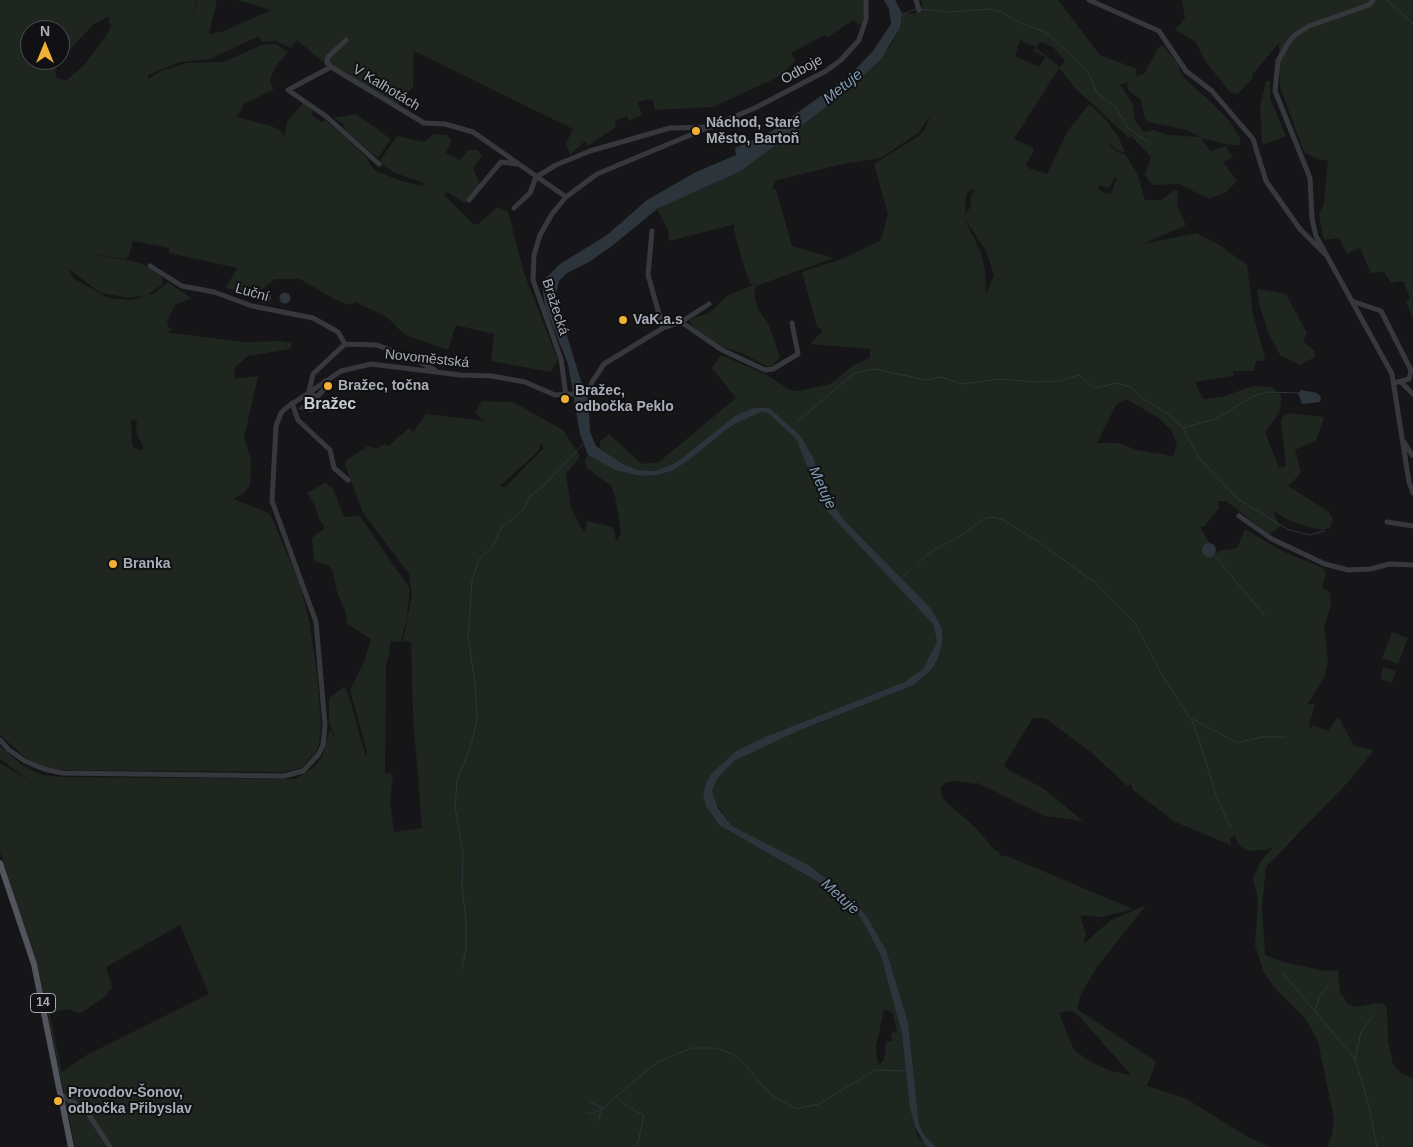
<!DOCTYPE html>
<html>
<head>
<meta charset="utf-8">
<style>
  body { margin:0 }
  #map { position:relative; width:1413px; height:1147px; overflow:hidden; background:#161618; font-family:Helvetica,sans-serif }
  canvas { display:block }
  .north { position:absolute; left:20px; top:20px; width:50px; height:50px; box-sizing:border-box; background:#111113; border:1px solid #4d4f55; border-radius:50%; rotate:0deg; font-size:14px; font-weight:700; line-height:20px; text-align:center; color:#a8adb8 }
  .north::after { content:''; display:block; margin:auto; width:18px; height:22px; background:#f2b134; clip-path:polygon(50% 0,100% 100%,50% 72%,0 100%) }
</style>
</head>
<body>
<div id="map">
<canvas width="1413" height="1147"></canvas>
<div class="north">N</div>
</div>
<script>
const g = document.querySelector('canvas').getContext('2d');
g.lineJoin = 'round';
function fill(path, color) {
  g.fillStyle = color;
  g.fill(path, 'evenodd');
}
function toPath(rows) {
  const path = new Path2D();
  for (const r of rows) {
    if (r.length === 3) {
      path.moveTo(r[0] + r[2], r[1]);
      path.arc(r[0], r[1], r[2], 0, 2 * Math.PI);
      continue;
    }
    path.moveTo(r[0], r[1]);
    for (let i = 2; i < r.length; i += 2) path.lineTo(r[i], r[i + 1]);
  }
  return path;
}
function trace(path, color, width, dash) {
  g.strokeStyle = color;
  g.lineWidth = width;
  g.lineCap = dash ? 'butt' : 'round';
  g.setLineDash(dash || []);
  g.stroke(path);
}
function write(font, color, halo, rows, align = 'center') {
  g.font = font + ' Helvetica,sans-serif';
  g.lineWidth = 4;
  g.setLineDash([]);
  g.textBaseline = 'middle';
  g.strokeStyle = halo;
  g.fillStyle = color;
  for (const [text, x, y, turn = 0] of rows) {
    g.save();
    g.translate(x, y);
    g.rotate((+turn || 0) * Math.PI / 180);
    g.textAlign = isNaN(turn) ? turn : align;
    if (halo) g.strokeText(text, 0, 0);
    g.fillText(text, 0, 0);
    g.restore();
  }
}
fill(toPath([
  [0,0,196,0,192,22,197,0,217,0,209,34,224,31,271,10,237,0,866,0,866,3,862,24,858,24,853,20,828,37,825,35,791,53,796,61,776,78,713,107,655,110,652,99,638,102,642,115,629,121,627,116,615,121,616,127,588,146,585,141,570,155,566,143,573,129,414,51,413,87,396,107,329,63,323,62,297,40,291,48,276,41,262,42,259,36,210,59,180,62,148,75,148,79,161,71,187,63,224,62,261,45,276,44,288,52,279,62,271,76,270,82,274,89,244,104,237,117,271,126,279,130,285,137,287,122,303,103,313,110,311,115,321,122,325,120,341,133,365,156,374,170,401,181,423,186,424,183,395,173,381,164,381,159,397,136,424,142,434,134,447,135,451,141,446,153,460,160,468,150,478,150,482,156,473,168,480,185,465,203,447,192,444,195,473,224,478,224,498,207,508,212,524,273,558,360,551,372,491,361,494,334,456,325,448,350,405,335,387,317,355,302,350,305,336,300,300,279,275,279,255,295,226,288,237,268,169,253,169,248,133,241,129,256,125,259,80,252,132,261,142,264,162,277,163,284,147,295,153,294,168,282,191,298,175,305,167,321,169,328,173,330,168,332,162,342,168,333,173,333,242,342,281,341,291,343,291,348,289,349,248,356,234,368,235,379,258,376,244,438,251,460,250,485,245,492,233,499,269,513,273,520,301,587,310,625,317,674,321,725,319,744,315,753,301,768,284,772,63,770,44,767,27,759,0,735],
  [109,16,109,23,112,25,104,39,84,65,66,81,57,78,55,71,59,60,30,60,30,30,60,30,60,59,94,24],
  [67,268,101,293,129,298,146,295,132,300,108,298,73,278],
  [131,419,137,422,136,432,143,446,143,451,134,448,132,443],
  [921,0,1058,0,1100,55,1137,69,1135,76,1144,74,1158,48,1163,45,1178,64,1182,76,1214,105,1231,123,1240,138,1240,145,1230,145,1201,138,1211,151,1226,146,1233,158,1223,162,1237,181,1226,192,1209,199,1179,184,1152,185,1145,175,1151,157,1131,136,1129,138,1076,89,1059,68,1014,139,1033,148,1033,153,1026,164,1028,168,1047,174,1067,132,1089,104,1106,120,1119,138,1125,152,1116,150,1109,142,1109,145,1117,152,1126,155,1138,176,1145,200,1161,200,1175,190,1178,191,1177,206,1186,225,1143,244,1196,233,1218,244,1247,265,1253,314,1265,358,1263,361,1256,361,1254,371,1233,371,1233,376,1195,382,1203,399,1222,397,1253,386,1272,387,1281,396,1281,404,1279,413,1265,432,1279,468,1286,466,1281,421,1283,416,1288,413,1324,417,1316,441,1295,450,1301,473,1288,486,1328,511,1333,518,1330,528,1323,530,1304,526,1286,519,1273,510,1280,527,1269,534,1226,501,1218,501,1219,508,1204,527,1200,527,1210,544,1206,544,1214,555,1218,551,1237,548,1245,529,1282,551,1323,568,1326,574,1322,587,1330,593,1331,604,1324,628,1328,661,1325,676,1308,704,1315,704,1309,725,1311,729,1312,725,1328,731,1338,716,1354,746,1374,750,1351,779,1266,867,1262,906,1265,955,1283,962,1326,971,1338,970,1340,992,1348,1004,1356,1007,1377,1003,1384,1004,1387,1007,1388,1040,1393,1064,1402,1074,1413,1078,1413,1147,1327,1147,1332,1135,1334,1119,1318,1041,1305,1018,1275,988,1264,973,1255,945,1258,900,1253,878,1261,861,1273,847,1265,850,1251,851,1241,847,1236,840,1236,836,1230,838,1231,845,1175,822,1133,790,1131,784,1127,786,1092,753,1045,718,1033,718,1004,765,1006,768,1044,789,1083,821,1045,816,978,783,975,784,956,781,946,782,941,787,942,798,975,827,995,850,1001,853,1000,856,1007,856,1133,909,1102,917,1080,915,1086,935,1083,944,1111,920,1146,905,1097,967,1080,996,1077,1009,1155,1061,1156,1062,1147,1086,1185,1098,1248,1137,1270,1147,936,1147,924,1135,919,1124,908,1022,894,976,851,898,732,826,714,800,712,790,717,779,734,761,800,730,914,685,932,669,942,644,935,617,916,593,843,519,824,490,813,457,800,435,760,407,735,416,677,462,655,471,638,470,623,464,600,448,600,441,609,434,642,464,659,462,736,398,712,368,721,355,767,375,790,390,798,391,830,384,854,365,870,358,870,349,810,344,823,330,817,327,816,323,802,272,844,258,881,240,888,214,874,164,919,136,925,129,930,116,919,132,881,158,843,164,774,181,773,189,776,189,792,246,834,258,756,286,754,293,757,307,769,326,780,357,772,366,766,366,742,353,718,346,694,328,689,321,695,317,708,314,727,296,755,284,750,284,741,257,734,229,734,221,732,225,669,241,668,230,657,209,741,171,845,93,890,47,900,28,902,13,915,14,922,7],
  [1020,40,1035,47,1034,51,1045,57,1039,67,1015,56],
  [1040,42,1053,47,1065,61,1060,67,1036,48],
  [1127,82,1128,90,1141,100,1145,119,1148,122,1187,130,1200,137,1168,135,1154,130,1143,132,1135,120,1133,104,1120,85],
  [1115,177,1117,178,1111,193,1106,194,1098,189,1099,185,1109,188],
  [975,189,970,198,971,206,965,215,966,194,969,191],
  [965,219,986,251,994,275,986,295,985,270,981,253],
  [1126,399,1157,417,1171,430,1177,444,1173,456,1137,450,1118,443,1097,443,1116,405],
  [1071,1011,1078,1015,1131,1075,1111,1071,1091,1062,1074,1050,1059,1013],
  [1182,0,1413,0,1413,319,1406,302,1410,298,1403,281,1391,283,1384,272,1371,273,1360,248,1347,254,1339,238,1325,240,1323,237,1319,214,1324,204,1328,161,1317,159,1304,152,1280,87,1279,43,1252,75,1253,78,1242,90,1237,94,1230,92,1205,61,1196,42,1175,30,1185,18],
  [1266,81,1270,81,1270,98,1286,136,1265,144,1262,143,1260,107],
  [356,114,391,139,378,158,346,131,343,123,333,118],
  [1259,289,1286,294,1307,333,1303,342,1315,351,1315,357,1300,365,1280,355,1268,332,1259,304,1257,292],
  [482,401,513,402,563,430,580,456,566,474,571,508,584,533,587,521,613,527,616,541,621,534,615,496,611,486,587,468,585,461,588,455,615,470,631,474,641,476,657,475,672,471,689,460,731,426,761,412,768,413,796,439,820,498,933,624,937,641,923,669,904,682,765,737,736,751,705,785,703,796,706,806,719,825,827,887,855,909,866,927,881,956,902,1034,912,1118,917,1135,928,1147,75,1147,37,963,0,852,0,763,32,782,0,759,0,746,22,765,42,775,62,777,296,779,315,766,322,757,330,729,336,739,329,722,329,698,344,687,347,690,366,757,367,752,350,690,364,662,371,639,347,624,346,613,337,592,333,571,329,566,314,561,312,539,315,535,324,529,324,525,320,521,315,506,307,493,325,483,333,488,344,517,360,516,410,589,407,617,401,642,391,641,386,668,385,773,393,774,390,802,394,832,422,828,413,715,411,642,403,641,412,595,409,574,363,513,345,465,345,461,368,446,376,449,385,444,388,446,409,428,413,432,426,414,485,421,475,413],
  [541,443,544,448,505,487,500,486,534,455,539,449],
  [180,925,209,994,85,1056,62,1072,50,1015,52,1012,69,1009,77,1013,83,1012,105,996,112,987,106,967],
  [884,1010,892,1012,897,1032,891,1033,892,1041,886,1041,884,1060,880,1064,877,1062,876,1046],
  [1392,632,1408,638,1398,664,1382,658],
  [1383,667,1396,671,1392,683,1380,679]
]), '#1e261f');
fill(toPath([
  [884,0,895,0,902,13,900,28,881,59,845,93,741,171,657,209,612,246,589,262,567,273,559,281,556,293,557,304,581,381,588,393,590,432,596,446,623,464,638,470,655,471,677,462,735,416,753,408,769,408,800,435,813,457,824,490,843,519,916,593,931,609,942,628,942,644,938,658,932,669,914,685,800,730,734,761,717,779,712,791,718,808,732,826,808,865,851,898,867,917,886,950,908,1022,919,1124,924,1135,936,1147,928,1147,925,1144,915,1127,910,1109,902,1034,881,956,866,927,855,909,827,887,719,825,706,806,703,796,705,785,711,774,736,751,765,737,904,682,923,669,937,641,933,624,829,513,819,496,796,439,768,413,761,412,731,426,689,460,672,471,657,475,641,476,631,474,615,470,588,455,580,434,568,364,545,307,543,292,544,280,560,264,607,235,647,200,696,172,736,155,735,148,772,131,850,75,873,51,891,24,889,9],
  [265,297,6],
  [285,298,5.5],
  [1301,390,1317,393,1321,397,1320,402,1302,404,1298,393],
  [308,400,321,404,321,408,311,412,298,409],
  [1209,550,7]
]), '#2c353c');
trace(toPath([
  [1387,0,1413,24],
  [920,9,950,12,990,9,1002,12,1020,23,1046,32,1088,71,1097,93,1116,108,1129,129,1150,143],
  [901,15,916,9],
  [798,421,853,374,874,369,926,380,941,377,962,384,1000,379,1035,382,1059,381,1079,375,1094,388,1117,383,1131,387,1140,397,1167,413,1183,428,1216,419,1253,396,1268,392,1298,393],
  [1183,428,1198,457,1238,499,1287,529,1309,535,1324,531],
  [1214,555,1265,616],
  [915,566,929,553,960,536,984,519,992,517,1003,520,1037,541,1097,584,1135,623,1163,677,1194,724,1218,801,1231,828],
  [900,579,909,571],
  [1193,719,1237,743,1262,737,1286,737],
  [462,969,466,947,466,920,462,887,463,855,455,807,457,781,472,742,477,718,475,682,468,637,472,581,479,559,493,546,501,528,522,511,530,496,542,487,583,444],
  [1282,972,1355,1059,1369,1106,1377,1147],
  [1315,1010,1320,995,1330,983],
  [1355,1059,1361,1032,1373,1015],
  [617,1097,631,1109,644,1115,637,1147],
  [590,1102,603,1108],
  [586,1112,590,1114,601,1110],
  [598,1122,601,1110,635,1080,658,1062,692,1048,715,1048,732,1054,746,1065,759,1082,772,1095,796,1109,819,1104,875,1070,907,1071]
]), '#2c353c', 1);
trace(toPath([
  [916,0,919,10],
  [1089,0,1159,31,1186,71,1212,91,1253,139,1266,181,1300,229,1325,254],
  [1373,0,1369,5,1309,26,1295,35,1288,43,1278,61,1275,91,1310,178,1312,219,1316,236,1392,374,1409,482,1413,493],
  [346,40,328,57,327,63,331,67,424,123,445,124,473,132,566,197],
  [331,67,288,90,327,117,379,164],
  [469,200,501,162,517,164],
  [514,208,530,193,536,177,556,165,590,151,670,128,712,127],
  [652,231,648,275,663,328],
  [150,266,182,286,214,292,252,306,313,318,338,332,345,344],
  [1352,301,1381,311,1411,370,1409,379,1394,383],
  [681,322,709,304],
  [1401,382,1413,394],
  [309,391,313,374,345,344,377,345,414,359,435,370],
  [309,391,314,396,318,396,325,388,325,381],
  [566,396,561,359,533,280,534,255,540,235,552,214,566,197,597,174,755,108,826,71,841,60,859,40,866,19,866,0],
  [292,403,298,420,330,450,334,468,348,480],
  [1404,442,1412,455],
  [1239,516,1272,539,1325,564,1348,570,1371,569,1389,564,1413,565],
  [1387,522,1413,526],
  [0,740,9,750,25,761,44,769,62,773,284,776,303,771,318,755,323,745,325,725,316,622,272,501,276,426,281,413,286,408,341,371,371,364,460,375,492,376,525,382,555,395,588,393,592,382,604,364,663,328,681,322,722,350,765,370,773,369,798,354,792,323],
  [61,1095,86,1110,110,1147]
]), '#37383d', 5);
trace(toPath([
  [0,863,34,964,71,1147]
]), '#53555c', 6);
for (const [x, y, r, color] of [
  [696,131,5,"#f2b134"],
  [623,320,5,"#f2b134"],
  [328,386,5,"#f2b134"],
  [565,399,5,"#f2b134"],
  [113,564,5,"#f2b134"],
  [58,1101,5,"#f2b134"]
]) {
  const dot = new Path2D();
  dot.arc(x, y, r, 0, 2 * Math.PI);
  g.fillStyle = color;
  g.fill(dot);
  trace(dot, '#111113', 2);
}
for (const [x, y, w] of [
  [43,1003,25]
]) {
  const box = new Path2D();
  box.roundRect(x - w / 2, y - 9.5, w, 19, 4);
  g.fillStyle = '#111113';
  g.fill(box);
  trace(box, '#a8adb8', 1);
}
write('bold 12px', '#a8adb8', null, [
  ["14",43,1003]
]);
write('14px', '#a8adb8', '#111113', [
  ["Odboje",802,70,-29],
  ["V Kalhotách",386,88,31],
  ["Luční",252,293,16],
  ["Bražecká",555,307,72],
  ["Novoměstská",427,359,6]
]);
write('bold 14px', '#a8adb8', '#111113', [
  ["Náchod, Staré",706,123],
  ["Město, Bartoň",706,139],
  ["VaK.a.s",633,320],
  ["Bražec, točna",338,386],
  ["Bražec,",575,391],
  ["odbočka Peklo",575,407],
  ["Branka",123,564],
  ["Provodov-Šonov,",68,1093],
  ["odbočka Přibyslav",68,1109]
], 'left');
write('italic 15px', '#7f9bb3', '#111113', [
  ["Metuje",843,87,-39],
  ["Metuje",822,488,65],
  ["Metuje",840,897,42]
]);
write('bold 16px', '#c9ccd4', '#111113', [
  ["Bražec",330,405]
]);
</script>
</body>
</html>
